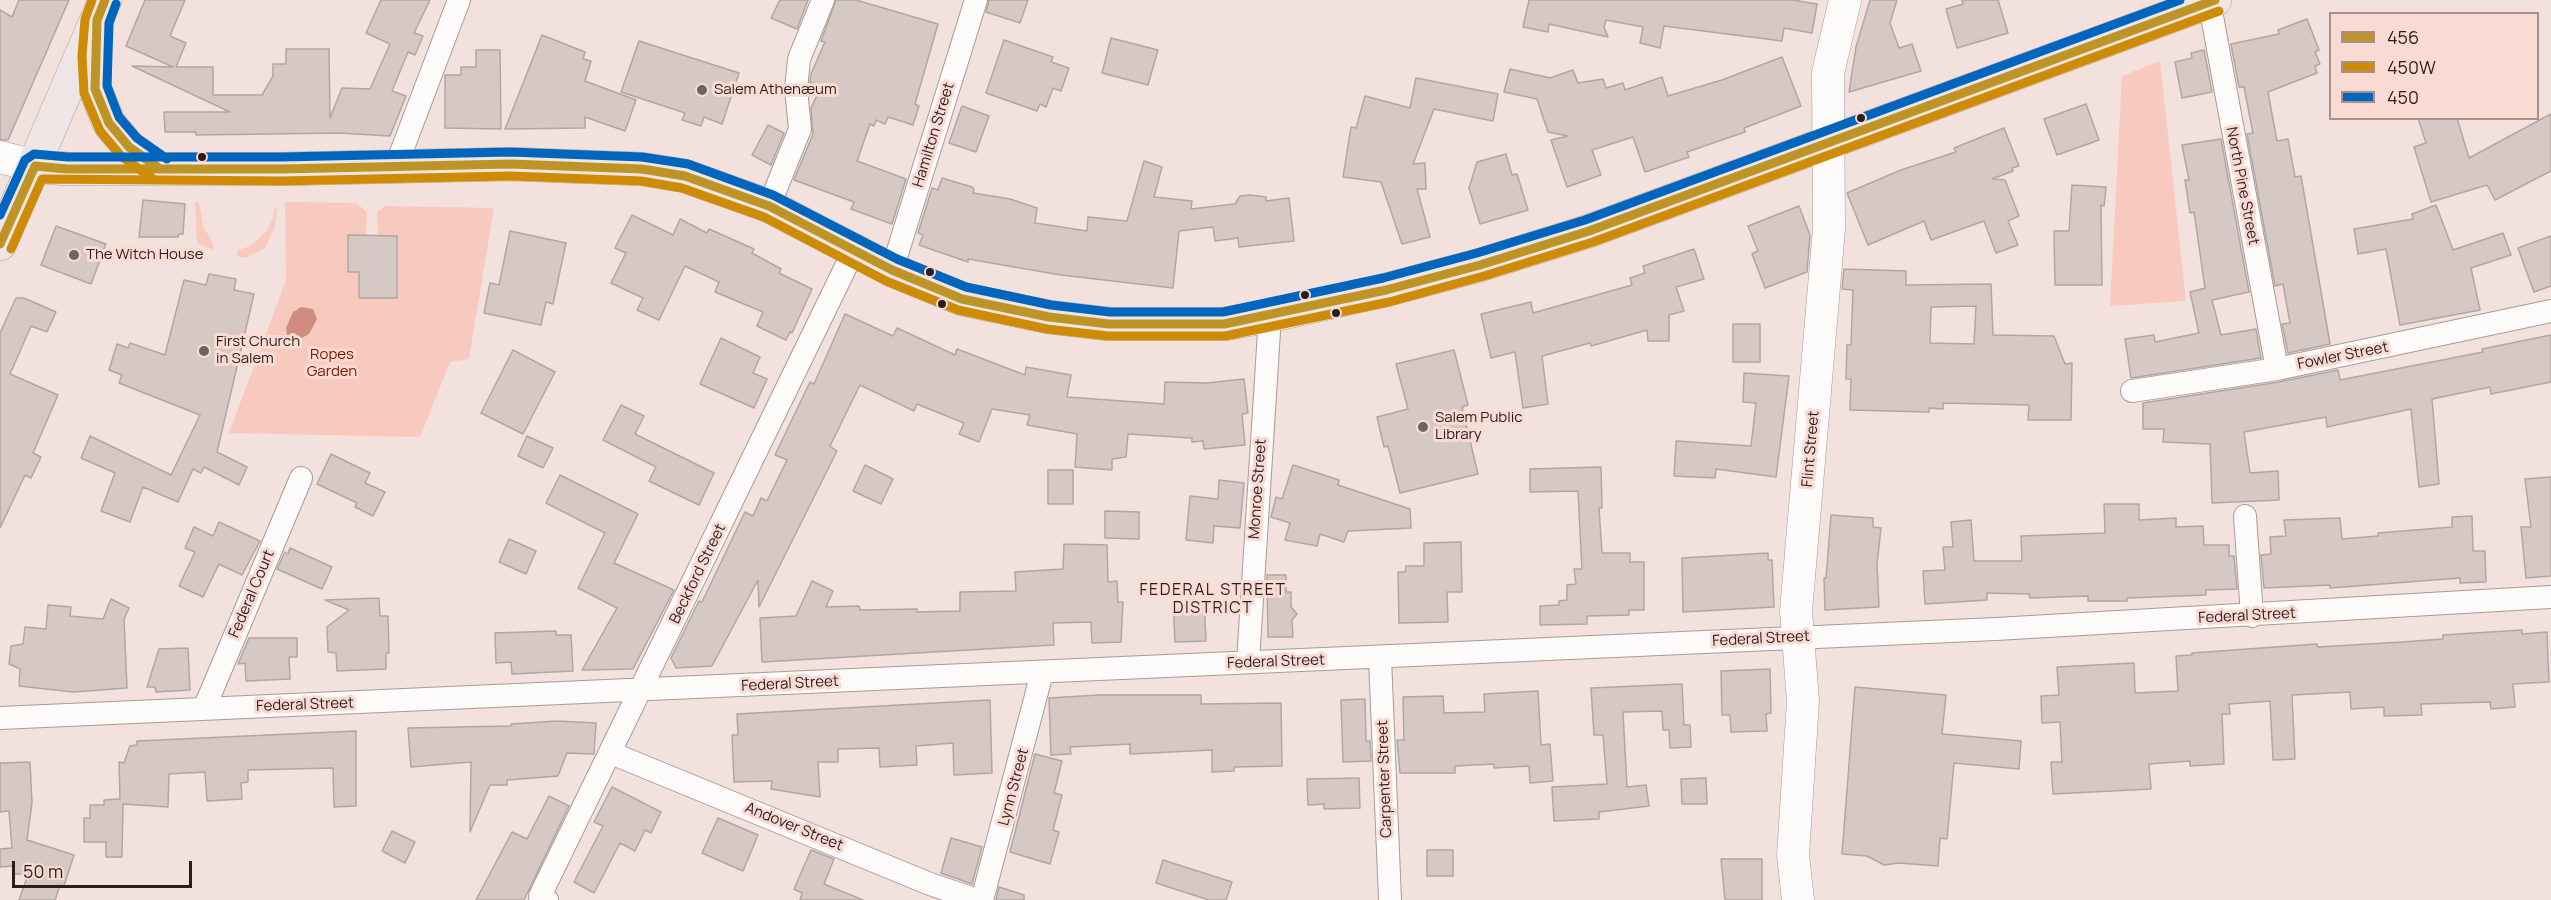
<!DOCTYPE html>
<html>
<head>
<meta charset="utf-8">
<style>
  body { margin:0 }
  #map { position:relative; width:2551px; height:900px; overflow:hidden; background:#f2e1dc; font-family:Manrope,sans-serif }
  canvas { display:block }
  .legend { position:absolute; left:2329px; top:12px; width:210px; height:108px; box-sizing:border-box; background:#fadbd4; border:2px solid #a78f8a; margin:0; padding:8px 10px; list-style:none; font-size:18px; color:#2a1e1c }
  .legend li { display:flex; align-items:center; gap:12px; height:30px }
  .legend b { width:30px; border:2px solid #a78f8a }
  .scale { position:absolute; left:12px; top:861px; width:180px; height:27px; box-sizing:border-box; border:3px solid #2a1e1c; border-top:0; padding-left:8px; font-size:18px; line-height:21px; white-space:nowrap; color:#2a1e1c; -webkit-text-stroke:4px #fadbd4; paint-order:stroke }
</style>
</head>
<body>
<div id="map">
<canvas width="2551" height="900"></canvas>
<ul class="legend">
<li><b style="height:8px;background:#bf9427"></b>456</li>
<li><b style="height:8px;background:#ce8b06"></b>450W</li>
<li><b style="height:8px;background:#0065bd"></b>450</li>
</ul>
<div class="scale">50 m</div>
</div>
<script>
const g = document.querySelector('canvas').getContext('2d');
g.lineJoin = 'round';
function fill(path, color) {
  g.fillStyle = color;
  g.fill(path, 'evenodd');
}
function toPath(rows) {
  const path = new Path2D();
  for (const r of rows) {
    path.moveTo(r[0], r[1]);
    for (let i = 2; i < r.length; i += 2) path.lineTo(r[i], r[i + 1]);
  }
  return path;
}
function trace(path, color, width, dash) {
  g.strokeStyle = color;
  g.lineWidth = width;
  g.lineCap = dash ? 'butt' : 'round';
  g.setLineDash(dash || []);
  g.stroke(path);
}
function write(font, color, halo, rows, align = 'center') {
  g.font = font + ' Manrope,sans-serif';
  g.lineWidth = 6;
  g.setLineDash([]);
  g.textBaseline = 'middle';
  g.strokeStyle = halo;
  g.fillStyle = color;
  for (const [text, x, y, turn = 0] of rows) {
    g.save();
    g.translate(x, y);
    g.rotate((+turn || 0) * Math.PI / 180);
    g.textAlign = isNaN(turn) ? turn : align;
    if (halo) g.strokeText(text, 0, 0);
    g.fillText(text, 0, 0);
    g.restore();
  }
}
fill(toPath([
  [2160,61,2186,301,2110,306,2122,76],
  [195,202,199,202,203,226,213,243,213,250,197,243],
  [285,202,356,203,367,212,366,235,359,272,359,298,397,298,397,236,378,235,377,212,385,206,494,208,469,359,450,362,420,437,229,433,286,280],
  [275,207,277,208,275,226,265,248,245,258,237,256,238,250,251,246,266,231,273,219]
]), '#f8c9bf');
fill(toPath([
  [301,307,313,309,317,319,309,334,296,341,287,335,286,328,293,312]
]), '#d08c80');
const building = toPath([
  [19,0,69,0,8,140,0,140,0,10,12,17,19,0],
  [145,0,185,0,170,36,186,43,176,67,213,67,213,95,262,95,273,76,273,64,286,64,286,49,329,49,330,118,342,88,370,89,390,44,366,33,381,0,430,0,414,33,423,36,415,55,408,52,392,91,406,96,390,136,339,133,196,135,196,132,165,132,164,112,230,112,132,66,173,67,126,46,145,0],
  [780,0,808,0,797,29,771,18,780,0],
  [836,0,856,0,938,24,915,104,919,106,913,125,888,117,885,124,876,120,874,126,870,124,857,161,906,179,892,224,851,209,854,202,794,180,813,134,811,108,821,87,810,82,811,74,825,42,821,41,836,0],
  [989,0,1028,0,1020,23,986,12,989,0],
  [1529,0,1793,0,1817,4,1812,33,1784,28,1782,41,1664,26,1660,48,1640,43,1643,27,1606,20,1604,27,1608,37,1549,24,1548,32,1523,27,1529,0],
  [1870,0,1897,0,1890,23,1899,48,1912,44,1921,71,1849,92,1856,47,1870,0],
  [1962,0,1998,0,2008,33,1957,48,1946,9,1963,4,1962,0],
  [2307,19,2319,50,2315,52,2320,64,2315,66,2317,73,2268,92,2277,141,2288,139,2295,177,2301,176,2330,344,2288,353,2282,324,2290,323,2283,284,2275,286,2247,134,2253,133,2244,87,2239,87,2231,44,2279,34,2278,30,2307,19],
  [542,35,585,52,583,59,591,61,585,81,636,100,625,131,585,117,585,128,505,129,542,35],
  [1111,38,1158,50,1148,85,1102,73,1111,38],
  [1004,40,1053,57,1051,62,1069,68,1061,91,1053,88,1046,107,1040,104,1037,111,986,93,1004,40],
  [639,41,739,73,722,124,704,117,701,126,682,120,685,113,621,92,639,41],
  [476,50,500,50,501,129,445,128,445,75,461,75,461,67,476,67,476,50],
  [2204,50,2212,92,2182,98,2175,62,2192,58,2191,53,2204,50],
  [1782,57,1801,106,1744,128,1745,132,1687,152,1689,157,1645,172,1633,137,1592,150,1601,175,1567,187,1551,140,1568,136,1548,132,1537,99,1504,92,1510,69,1550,78,1573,70,1578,83,1603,79,1606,88,1623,83,1625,90,1662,77,1668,96,1722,80,1782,57],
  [1416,78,1498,94,1493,121,1434,109,1413,164,1425,163,1426,189,1417,189,1430,237,1402,244,1381,182,1343,177,1351,127,1356,128,1365,96,1410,108,1416,78],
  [2086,104,2099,140,2057,155,2044,119,2086,104],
  [962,106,989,116,976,152,949,143,962,106],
  [2551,114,2551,171,2495,200,2487,185,2431,202,2414,147,2426,143,2418,118,2457,118,2469,158,2551,114],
  [768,125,784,133,771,165,752,155,768,125],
  [2004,128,2019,166,2012,168,2013,171,1992,179,2005,180,2019,216,2008,221,2018,245,1996,253,1984,221,1931,240,1924,221,1868,245,1847,193,1901,170,1956,152,1954,148,2004,128],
  [2221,139,2249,292,2212,300,2221,335,2256,329,2261,358,2131,378,2125,339,2154,335,2155,342,2199,333,2190,292,2205,288,2194,212,2190,213,2185,180,2189,180,2182,145,2221,139],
  [1506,154,1512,175,1517,174,1528,210,1480,224,1469,188,1477,162,1506,154],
  [1144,161,1162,167,1154,197,1192,201,1191,209,1235,204,1240,196,1250,195,1266,197,1266,201,1289,198,1294,241,1239,247,1238,238,1215,241,1213,227,1179,231,1173,288,1061,275,968,259,968,262,919,245,923,235,918,233,932,188,938,190,942,178,972,187,974,189,973,193,1010,199,1037,208,1035,223,1087,231,1088,217,1127,221,1144,161],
  [2072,185,2106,187,2104,206,2101,205,2102,285,2055,285,2054,231,2069,231,2072,185],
  [143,200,185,204,183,234,179,234,178,237,139,237,143,200],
  [2436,205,2453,250,2503,233,2511,255,2471,268,2480,310,2400,325,2386,249,2358,254,2354,229,2413,219,2412,214,2436,205],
  [1799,206,1810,235,1807,272,1765,288,1752,254,1758,251,1748,226,1799,206],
  [632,215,673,235,680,219,707,233,709,229,754,249,752,253,781,269,779,273,812,289,792,333,790,332,786,340,757,326,763,312,715,292,719,282,685,266,659,320,637,310,643,298,611,283,626,253,615,248,632,215],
  [56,226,106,244,91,284,41,265,56,226],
  [510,231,566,243,553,304,546,302,541,325,484,313,490,283,499,285,510,231],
  [348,235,397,236,397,298,359,298,359,272,348,272,348,235],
  [2551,236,2551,286,2534,292,2518,248,2551,236],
  [1694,249,1704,279,1676,287,1684,311,1669,315,1669,341,1648,341,1647,330,1591,346,1590,343,1542,356,1548,404,1523,408,1515,352,1491,358,1481,314,1531,302,1533,313,1632,285,1630,278,1645,273,1643,266,1694,249],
  [1844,269,1906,271,1906,285,1991,284,1993,335,2054,336,2065,364,2072,363,2071,420,2028,420,2029,405,1943,403,1943,409,1929,408,1929,412,1850,410,1851,379,1846,379,1847,345,1851,345,1853,290,1842,289,1844,269],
  [1976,306,1974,344,1930,343,1931,307,1976,306],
  [209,274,236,279,234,290,254,294,217,452,247,467,239,485,204,467,201,473,193,469,178,502,143,487,130,522,101,511,115,473,81,458,90,436,171,475,200,415,119,383,122,375,109,370,117,344,128,348,130,343,165,355,184,280,206,285,209,274],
  [16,298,24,298,56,312,47,332,31,326,10,374,58,395,33,453,41,457,31,478,25,475,0,528,0,333,16,298],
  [845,314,893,336,897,328,955,355,957,349,1025,375,1026,367,1071,375,1067,397,1164,404,1165,382,1207,383,1244,379,1248,413,1242,414,1245,445,1204,449,1203,441,1192,442,1192,438,1128,434,1126,457,1112,459,1112,470,1075,467,1077,434,1027,425,1030,415,992,409,979,442,959,434,964,423,917,404,914,411,860,385,830,446,837,451,759,607,758,580,712,666,676,668,671,658,699,601,702,602,745,512,753,516,761,498,767,501,787,460,775,455,810,382,814,384,845,314],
  [1733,324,1760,324,1760,362,1733,362,1733,324],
  [2551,335,2551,382,2491,394,2490,387,2432,399,2439,484,2419,487,2411,409,2327,427,2326,417,2244,432,2250,473,2278,471,2279,500,2212,503,2210,444,2163,442,2164,429,2143,429,2143,403,2279,382,2338,370,2340,380,2483,352,2482,349,2551,335],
  [721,338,760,357,753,373,767,379,754,408,700,384,721,338],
  [513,350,555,372,523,434,481,413,513,350],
  [1454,350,1468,405,1462,407,1478,474,1400,493,1388,446,1384,447,1377,417,1408,409,1396,364,1454,350],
  [1744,373,1789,376,1776,477,1716,469,1715,478,1674,476,1676,441,1751,446,1756,403,1743,402,1744,373],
  [621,405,644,416,635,434,714,473,699,505,649,481,656,467,603,440,621,405],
  [527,436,553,448,543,468,518,456,527,436],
  [331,454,370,473,365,483,385,492,373,516,355,507,357,503,317,484,331,454],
  [865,465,893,479,881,504,853,491,865,465],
  [1293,465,1339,480,1338,485,1410,509,1411,528,1348,531,1344,542,1320,534,1317,546,1285,540,1290,523,1271,517,1276,497,1282,499,1293,465],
  [1601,467,1602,508,1599,508,1602,553,1630,553,1630,562,1644,562,1644,610,1629,610,1629,615,1587,616,1587,624,1540,625,1540,606,1559,605,1559,601,1567,600,1567,585,1576,584,1574,569,1582,569,1578,491,1530,492,1530,469,1601,467],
  [1048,470,1073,470,1073,504,1048,504,1048,470],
  [560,475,638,514,614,563,674,590,633,669,582,670,617,608,578,588,605,533,546,503,560,475],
  [2551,477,2551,576,2526,578,2521,527,2531,527,2525,479,2551,477],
  [1219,480,1244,483,1240,528,1214,526,1213,543,1186,540,1190,496,1218,499,1219,480],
  [2104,504,2139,504,2139,520,2176,518,2176,527,2203,526,2204,545,2229,545,2229,556,2234,556,2237,589,2206,590,2206,595,2127,598,2127,601,2088,601,2088,596,2030,598,2029,594,1987,593,1987,600,1925,604,1923,571,1945,570,1943,547,1953,547,1951,522,1971,520,1974,561,2022,561,2021,536,2105,533,2104,504],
  [1105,511,1139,512,1139,539,1105,538,1105,511],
  [1831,515,1873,518,1873,527,1881,528,1877,564,1879,607,1825,610,1824,578,1826,578,1831,515],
  [2472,516,2473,551,2485,551,2486,582,2460,583,2460,578,2330,588,2330,585,2264,588,2261,555,2271,554,2270,537,2286,536,2284,520,2340,518,2342,539,2378,536,2378,533,2452,527,2452,517,2472,516],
  [219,522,260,541,242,575,219,564,203,597,179,586,195,552,185,548,194,527,213,536,219,522],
  [509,539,536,551,526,574,499,562,509,539],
  [1461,542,1462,592,1447,592,1448,622,1399,623,1398,572,1405,572,1406,566,1424,566,1424,543,1461,542],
  [1064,544,1107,545,1108,582,1117,581,1118,602,1123,602,1121,642,1092,643,1091,622,1053,623,1054,645,762,662,760,618,796,616,812,581,833,591,826,607,859,606,860,610,917,609,917,612,960,611,960,592,1016,591,1015,572,1063,569,1064,544],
  [290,548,332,567,322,589,277,569,285,552,288,554,290,548],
  [1768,553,1768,560,1772,560,1774,607,1683,612,1682,558,1768,553],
  [1267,575,1286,575,1286,592,1291,592,1291,607,1297,614,1292,620,1293,637,1268,637,1267,575],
  [379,598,380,616,388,616,389,653,386,653,386,669,337,671,336,653,328,652,327,627,349,610,325,600,379,598],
  [111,599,129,608,124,619,127,688,73,692,19,686,20,669,9,664,11,646,23,644,25,627,46,629,48,605,71,607,70,616,103,619,111,599],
  [1204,600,1206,641,1175,642,1173,601,1204,600],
  [2522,630,2522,634,2547,632,2549,682,2513,684,2515,707,2491,709,2490,702,2421,704,2422,715,2384,716,2384,707,2351,709,2350,692,2292,695,2295,759,2273,760,2270,701,2229,704,2230,714,2222,714,2224,764,2190,766,2190,761,2149,764,2151,789,2053,794,2051,762,2062,762,2060,722,2042,723,2041,696,2059,695,2057,667,2134,663,2135,693,2178,691,2176,656,2192,655,2192,653,2317,644,2318,647,2402,642,2443,639,2443,635,2522,630],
  [556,631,556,635,571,635,573,671,512,674,511,662,496,663,495,633,556,631],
  [249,638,297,638,297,657,289,657,290,679,246,681,245,663,238,664,249,638],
  [188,648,190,690,156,692,155,687,147,687,159,649,188,648],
  [1770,669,1771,713,1766,714,1767,731,1731,732,1730,715,1722,715,1721,671,1770,669],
  [1682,684,1684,725,1690,725,1691,747,1670,748,1669,730,1663,730,1662,711,1623,712,1627,787,1646,785,1649,806,1599,812,1599,819,1554,821,1552,787,1607,784,1603,735,1594,735,1591,688,1682,684],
  [1855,687,1946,695,1942,734,2021,741,2019,769,1954,763,1947,839,1940,838,1938,866,1899,863,1884,865,1867,856,1842,854,1855,687],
  [1538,691,1541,745,1550,744,1553,781,1530,783,1529,766,1494,768,1494,764,1455,766,1455,773,1400,773,1397,740,1404,740,1403,697,1443,696,1444,713,1485,712,1484,694,1538,691],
  [1098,695,1201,695,1201,704,1281,703,1282,766,1234,767,1234,771,1212,772,1212,750,1130,754,1130,744,1070,747,1071,754,1051,755,1049,698,1098,695],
  [1365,699,1366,741,1370,741,1371,761,1343,762,1341,700,1365,699],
  [990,700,992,773,954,775,953,743,916,746,917,765,880,767,879,748,838,749,838,762,818,762,820,797,771,789,772,781,734,782,732,735,738,735,737,714,990,700],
  [557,721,596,723,594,754,567,753,558,776,507,780,507,785,490,785,470,832,471,762,411,767,408,728,511,726,511,724,557,721],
  [356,731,356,806,334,807,333,768,248,770,248,782,241,783,242,799,207,801,205,772,169,774,168,807,123,804,122,857,106,857,106,842,84,842,84,818,90,818,90,805,104,805,104,800,120,799,119,762,124,763,130,746,137,745,137,741,356,731],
  [1035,754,1062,761,1054,793,1062,795,1053,830,1059,832,1050,864,1010,852,1035,754],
  [30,762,32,803,27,840,74,855,64,886,60,885,55,900,19,900,31,866,24,866,23,874,14,874,13,866,0,867,0,849,12,848,9,811,0,812,0,763,30,762],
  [1359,778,1360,808,1324,809,1324,804,1308,805,1307,779,1359,778],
  [1706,778,1707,804,1682,804,1681,779,1706,778],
  [612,787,661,812,651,833,645,830,635,851,620,843,594,893,574,882,603,826,594,822,612,787],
  [549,796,569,806,524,900,476,900,512,832,527,839,549,796],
  [718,818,758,835,743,871,702,853,718,818],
  [392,831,415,842,405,863,382,851,392,831],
  [951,838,982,847,972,884,941,873,951,838],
  [811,850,834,859,824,884,863,900,800,900,802,893,794,889,811,850],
  [1427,850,1453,850,1453,876,1427,876,1427,850],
  [1721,859,1762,859,1762,900,1725,900,1721,859],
  [1163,860,1232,882,1226,900,1209,900,1156,883,1163,860],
  [999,887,1024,895,1024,900,996,900,999,887]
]);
fill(building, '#d6c9c5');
trace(building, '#b2a6a2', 1.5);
const street = toPath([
  [2209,0,2277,369],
  [396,166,459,0],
  [769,206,800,129,796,89,799,59,823,0],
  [892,270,976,0],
  [2132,391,2277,369,2551,311],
  [2245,516,2252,616],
  [1380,658,1390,900],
  [1248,662,1270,316],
  [204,709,301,478],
  [0,718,1996,629,2551,597],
  [611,753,930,884,977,900],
  [547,900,540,896,854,250],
  [982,900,1042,673]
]);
const secondary = toPath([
  [0,157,35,166],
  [1798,900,1793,855,1803,701,1796,611,1829,229,1828,73,1845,0]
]);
const primary = toPath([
  [95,38,95,89,109,123,129,147,160,169],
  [35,166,67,169,281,169,510,164,642,169,685,176,769,206,892,270,962,299,1049,317,1109,324,1224,324,1270,316,1386,290,1480,265,1589,231,2215,0],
  [0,244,105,0]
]);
trace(street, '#a89b97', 24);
trace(secondary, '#a89b97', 33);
trace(primary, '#b5a19d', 34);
trace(street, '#fdfafa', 22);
trace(secondary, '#fdfafa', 32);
trace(primary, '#eee5e4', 33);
trace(toPath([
  [105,0,97,20,95,89,109,123,129,147,160,169],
  [0,244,35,166,67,169,281,169,510,164,642,169,685,176,769,206,892,270,962,299,1049,317,1109,324,1224,324,1386,290,1480,265,1589,231,2215,0]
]), '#bf9427', 9);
trace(toPath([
  [92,0,85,19,82,56,84,93,100,131,121,156,153,179],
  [11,249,42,179,281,181,510,176,641,181,682,188,764,217,886,281,958,310,1047,329,1108,336,1225,336,1389,302,1484,276,1593,242,2219,11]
]), '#ce8b06', 9);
trace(toPath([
  [116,4,109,23,107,86,119,117,137,138,167,159],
  [0,215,25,160,34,154,68,157,281,157,510,152,642,157,688,164,773,195,897,259,966,287,1051,305,1110,312,1223,312,1383,278,1477,253,1585,220,2180,0]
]), '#0065bd', 9);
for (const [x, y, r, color] of [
  [702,90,6,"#70625f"],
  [1861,118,5,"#2a1e1c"],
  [202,157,5,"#2a1e1c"],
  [74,255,6,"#70625f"],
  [930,272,5,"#2a1e1c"],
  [1305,295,5,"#2a1e1c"],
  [942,304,5,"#2a1e1c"],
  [1336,313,5,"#2a1e1c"],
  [204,351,6,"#70625f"],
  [1423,427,6,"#70625f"]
]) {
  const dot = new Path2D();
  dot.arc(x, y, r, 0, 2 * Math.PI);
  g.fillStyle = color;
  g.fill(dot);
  trace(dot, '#fadbd4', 2);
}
write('15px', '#2a1e1c', '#fadbd4', [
  ["Salem Athenæum",714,90],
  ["The Witch House",86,255],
  ["First Church",216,342],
  ["in Salem",216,359],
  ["Salem Public",1435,418],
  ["Library",1435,435]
], 'left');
write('15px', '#2a1e1c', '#fadbd4', [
  ["Hamilton Street",934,135,-73],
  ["North Pine Street",2242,186,79],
  ["Fowler Street",2343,356,-11],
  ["Flint Street",1811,449,-85],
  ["Monroe Street",1258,489,-86],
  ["Beckford Street",698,574,-64],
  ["Federal Court",252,594,-67],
  ["Federal Street",2247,616,-3],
  ["Federal Street",1761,639,-3],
  ["Federal Street",1276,662,-2],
  ["Federal Street",790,684,-3],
  ["Federal Street",305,705,-2],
  ["Carpenter Street",1385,779,-92],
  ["Lynn Street",1014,787,-75],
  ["Andover Street",794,827,22]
]);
write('15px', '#801103', '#fadbd4', [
  ["Ropes",332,355],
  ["Garden",332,372]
]);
g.letterSpacing = '1.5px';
write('16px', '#2a1e1c', '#fadbd4', [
  ["FEDERAL STREET",1213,591],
  ["DISTRICT",1213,609]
]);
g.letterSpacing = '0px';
</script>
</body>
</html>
